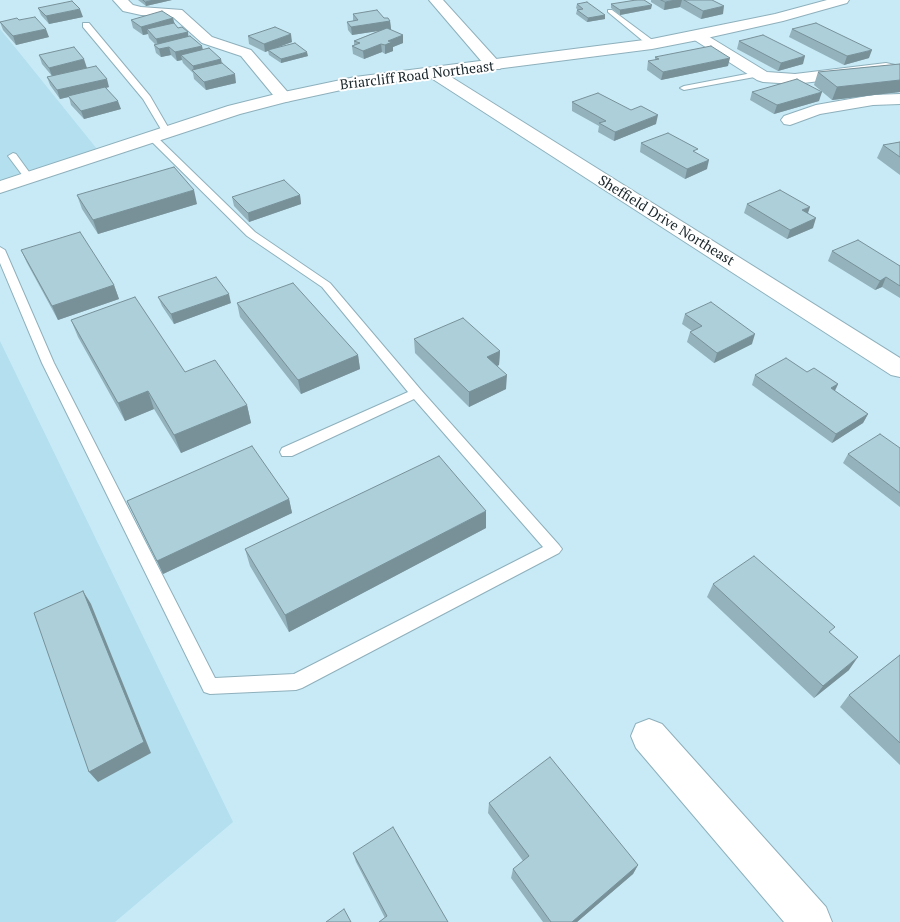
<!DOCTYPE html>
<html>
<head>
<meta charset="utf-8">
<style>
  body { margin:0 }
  canvas { display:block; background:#c7eaf6 }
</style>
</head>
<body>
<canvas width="900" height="922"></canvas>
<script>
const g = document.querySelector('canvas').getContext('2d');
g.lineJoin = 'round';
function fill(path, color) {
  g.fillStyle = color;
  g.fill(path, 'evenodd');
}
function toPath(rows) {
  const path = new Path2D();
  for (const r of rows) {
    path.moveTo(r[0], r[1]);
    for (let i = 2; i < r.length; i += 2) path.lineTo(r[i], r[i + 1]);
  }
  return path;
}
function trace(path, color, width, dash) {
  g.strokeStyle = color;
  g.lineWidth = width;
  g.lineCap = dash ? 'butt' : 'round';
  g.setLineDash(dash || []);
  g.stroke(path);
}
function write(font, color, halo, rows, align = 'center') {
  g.font = font + ' "PT Serif",serif';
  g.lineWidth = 4;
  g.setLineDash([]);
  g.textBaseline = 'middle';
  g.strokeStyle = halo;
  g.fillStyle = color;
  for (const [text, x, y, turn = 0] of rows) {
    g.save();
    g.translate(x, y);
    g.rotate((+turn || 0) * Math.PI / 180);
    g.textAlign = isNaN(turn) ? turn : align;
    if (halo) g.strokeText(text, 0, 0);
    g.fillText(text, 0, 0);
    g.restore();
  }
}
fill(toPath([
  [0,29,18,51,101,154,0,188],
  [0,341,233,822,115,922,0,922]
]), '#b4dfee');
const lane = toPath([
  [608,10,612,10,655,42,655,46,649,46,608,12,608,10],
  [83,23,89,23,150,96,172,134,171,136,165,136,143,99,83,27,83,23],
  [757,72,760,72,760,76,684,90,680,88,684,86,757,72],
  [153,135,156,136,255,232,330,283,421,390,559,545,562,549,559,553,302,688,296,690,210,694,204,692,42,363,0,263,0,247,5,250,54,363,215,678,294,674,543,547,414,399,292,456,282,456,280,452,282,448,408,392,322,287,247,236,150,140,150,136,153,135],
  [13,153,16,154,32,176,32,180,26,180,8,156,13,153]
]);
const street = toPath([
  [113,0,128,0,133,5,141,7,182,10,212,37,251,50,292,97,290,101,284,102,278,101,241,56,202,43,173,17,141,15,123,11,113,0],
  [429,0,443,0,500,63,502,66,500,69,488,69,429,0],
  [698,32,703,33,767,72,795,74,886,63,900,66,900,76,886,73,795,84,763,82,757,80,693,39,691,36,693,33,698,32],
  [434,68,440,70,900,358,900,377,891,375,428,76,426,73,428,70,434,68],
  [900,94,900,104,873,105,820,114,790,125,784,124,781,120,784,116,816,105,873,95,900,94],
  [649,719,662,724,826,907,832,922,784,922,636,748,631,736,636,724,649,719]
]);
const secondary = toPath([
  [827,0,849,0,847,3,783,21,698,40,652,49,355,87,286,102,240,114,0,193,0,181,228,106,284,92,355,77,652,39,775,14,827,0]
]);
trace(lane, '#8eb0bc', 2);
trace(street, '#8eb0bc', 2);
trace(secondary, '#8eb0bc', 2);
fill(lane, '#fff');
fill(street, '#fff');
fill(secondary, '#fff');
fill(toPath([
  [138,0,172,0,146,6],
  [651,0,712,0,723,14,701,19,680,7,664,10,651,2],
  [577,4,605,15,605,19,587,22,576,14,577,10,578,10,576,8],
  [611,4,651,9,620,15,611,8],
  [38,8,83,17,49,24,41,15],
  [353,14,384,18,390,21,391,29,390,30,403,35,403,43,393,47,393,51,385,54,382,52,364,59,353,54,352,46,354,45,354,41,378,31,352,35,348,30,347,22,353,21],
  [173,18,174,24,178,28,188,32,188,36,203,50,221,59,222,63,236,83,206,90,194,79,193,73,183,63,182,60,177,61,171,55,161,57,156,53,154,45,155,44,149,38,148,34,143,35,133,28,131,20],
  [19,20,49,37,16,45,3,30,0,22],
  [792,29,869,58,844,65,789,37],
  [248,36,292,42,271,50,308,56,281,63,269,55,268,51,265,52,249,44],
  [739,41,803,64,778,71,737,49],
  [39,55,87,68,109,87,106,88,121,109,84,119,71,105,69,97,60,99,50,85,47,77,52,76,42,64],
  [655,57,728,66,661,80,647,70,648,61,655,60],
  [900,64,900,92,832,100,814,85,818,72],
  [752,92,819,101,774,114,750,100],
  [572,102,656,124,614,141,598,132,599,126,572,111],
  [900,142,900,175,877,158,883,145],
  [641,143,697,154,707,169,685,179,640,152],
  [77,195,197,204,98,234,82,209],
  [300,195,301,204,249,222,234,206,232,197],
  [747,204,808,214,813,228,787,239,744,213],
  [21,250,114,285,119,299,58,320,27,263],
  [832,251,900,266,900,298,882,287,875,290,828,261],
  [158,297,231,303,174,324,162,306],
  [237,303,358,355,360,369,301,394,240,317],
  [685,314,752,344,714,363,687,342,690,332,692,331,682,324],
  [71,320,185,372,247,405,251,423,181,453,154,409,125,421,78,337],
  [414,339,500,351,499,365,497,366,506,389,469,407,415,353],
  [807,372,838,384,835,391,868,414,863,423,832,443,752,385,755,375],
  [900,448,900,507,843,463,848,454],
  [289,499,292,513,163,574,127,501],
  [486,528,289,632,250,566,245,549],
  [713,584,831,633,849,670,814,698,707,597],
  [900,655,900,765,840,707,849,695],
  [489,803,638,865,633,874,577,922,543,922,511,878,513,869,523,861,488,813],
  [353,853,448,922,385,918,356,862]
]), '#94b2bb');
fill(toPath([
  [154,0,172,0,146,6,145,2],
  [676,0,682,0,680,7,664,10,665,2],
  [652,5,651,9,620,15,620,10],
  [724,6,723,14,701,19,703,11],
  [80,9,83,17,49,24,46,16],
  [605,15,605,19,587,22,588,18],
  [173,18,175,26,147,29,148,34,143,35,141,27],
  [390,21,391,29,352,35,351,27],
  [46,29,49,37,16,45,13,36],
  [188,32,189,41,159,48,156,39],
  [291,34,292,42,265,52,264,44],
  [403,35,403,43,393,47,393,51,385,54,385,45,388,41],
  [381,44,382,52,364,59,363,51],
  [202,46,204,54,181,55,182,60,177,61,175,52],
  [169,47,171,55,161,57,159,49],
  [872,50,869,58,844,65,847,56],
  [307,52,308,56,281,63,281,59],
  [805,56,803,64,778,71,781,63],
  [730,58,728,66,661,80,663,72],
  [84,59,87,68,52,76,49,68],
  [221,59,222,68,194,72,193,66],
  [235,74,236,83,206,90,204,82],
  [107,79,109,87,60,99,57,90],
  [900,80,900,92,832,100,837,87],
  [822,92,819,101,774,114,777,105],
  [118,101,121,109,84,119,81,111],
  [658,115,656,124,614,141,615,132],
  [709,160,707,169,685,179,687,169],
  [194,190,197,204,98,234,93,220],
  [300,195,301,204,249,222,248,213],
  [810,207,807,216,802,210],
  [816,218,813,228,787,239,790,230],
  [886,277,882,287,875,290,880,281],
  [114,285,119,299,58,320,52,306],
  [229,294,231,303,174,324,171,314],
  [755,334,752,344,714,363,717,353],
  [500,351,499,365,486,371,487,357],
  [358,355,360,369,301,394,298,380],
  [507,375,506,389,469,407,469,392],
  [838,384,833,394,831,388],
  [148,391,154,409,125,421,118,403],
  [247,405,251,423,181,453,174,435],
  [868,414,863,423,832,443,836,434],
  [289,499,292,513,163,574,157,561],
  [486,511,486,528,289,632,285,615],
  [83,591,91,604,151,753,98,782,89,772],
  [858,657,849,670,814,698,823,686],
  [638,865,633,874,577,922,572,922]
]), '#789199');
const building = toPath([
  [143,0,154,0,145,2,143,0],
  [636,0,644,0,652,5,620,10,611,4,636,0],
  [661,0,676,0,665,2,661,0],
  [684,0,712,0,724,6,703,11,684,0],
  [72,1,80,9,46,16,38,8,72,1],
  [587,2,605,15,588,18,577,10,583,9,577,4,587,2],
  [377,10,384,18,388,18,390,21,351,27,347,22,358,20,353,14,377,10],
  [162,11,173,18,141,27,131,20,162,11],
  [35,17,46,29,13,36,0,22,17,18,19,20,35,17],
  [174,23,178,28,182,27,188,32,156,39,147,29,174,23],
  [816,23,872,50,847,56,792,29,816,23],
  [275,27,291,34,264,44,248,36,275,27],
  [387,28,403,35,388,41,392,42,385,45,381,44,363,51,352,46,360,43,354,41,387,28],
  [763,35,805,56,781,63,739,41,763,35],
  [190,36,202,46,175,52,169,47,159,49,154,45,190,36],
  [295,43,307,52,281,59,268,50,295,43],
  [711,46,730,58,663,72,648,61,659,59,655,57,711,46],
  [74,47,84,59,49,68,39,55,74,47],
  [209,48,221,59,193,66,181,55,209,48],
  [222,63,235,74,204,82,192,70,222,63],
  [900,64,900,80,837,87,818,72,900,64],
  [96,66,107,79,57,90,47,77,96,66],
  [797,79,822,92,777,105,752,92,797,79],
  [105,87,118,101,81,111,68,96,105,87],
  [598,93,631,110,641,106,658,115,615,132,599,123,606,121,572,102,598,93],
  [668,133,698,149,693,151,709,160,687,169,641,143,668,133],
  [900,142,900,157,883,145,900,142],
  [174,167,194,190,93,220,77,195,174,167],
  [284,180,300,195,248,213,232,197,284,180],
  [780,190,810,207,802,210,816,218,790,230,747,204,780,190],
  [80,232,114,285,52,306,21,250,80,232],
  [858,240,900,266,900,286,886,277,880,281,832,251,858,240],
  [216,277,229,294,171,314,158,297,216,277],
  [293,283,358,355,298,380,237,303,293,283],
  [135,297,185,372,215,360,247,405,174,435,148,391,118,403,71,320,135,297],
  [711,302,755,334,717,353,690,332,702,326,685,314,711,302],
  [463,318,500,351,487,357,507,375,469,392,414,339,463,318],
  [786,358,807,372,814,368,838,384,831,388,868,414,836,434,755,375,786,358],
  [880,434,900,448,900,493,848,454,880,434],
  [252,446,289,499,157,561,127,501,252,446],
  [439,456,486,511,285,615,245,549,439,456],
  [754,556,835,627,829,632,858,657,823,686,713,584,754,556],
  [83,591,144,742,89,772,34,613,83,591],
  [900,655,900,743,849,695,900,655],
  [550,757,638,865,572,922,551,922,513,869,529,856,489,803,550,757],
  [393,827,448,922,379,922,387,916,353,853,393,827],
  [344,909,351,922,326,922,344,909]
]);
fill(building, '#accfda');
trace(building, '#789199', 1);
write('14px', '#18252a', '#fff', [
  ["Briarcliff Road Northeast",417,76,-7],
  ["Sheffield Drive Northeast",666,221,32]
]);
</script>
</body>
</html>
